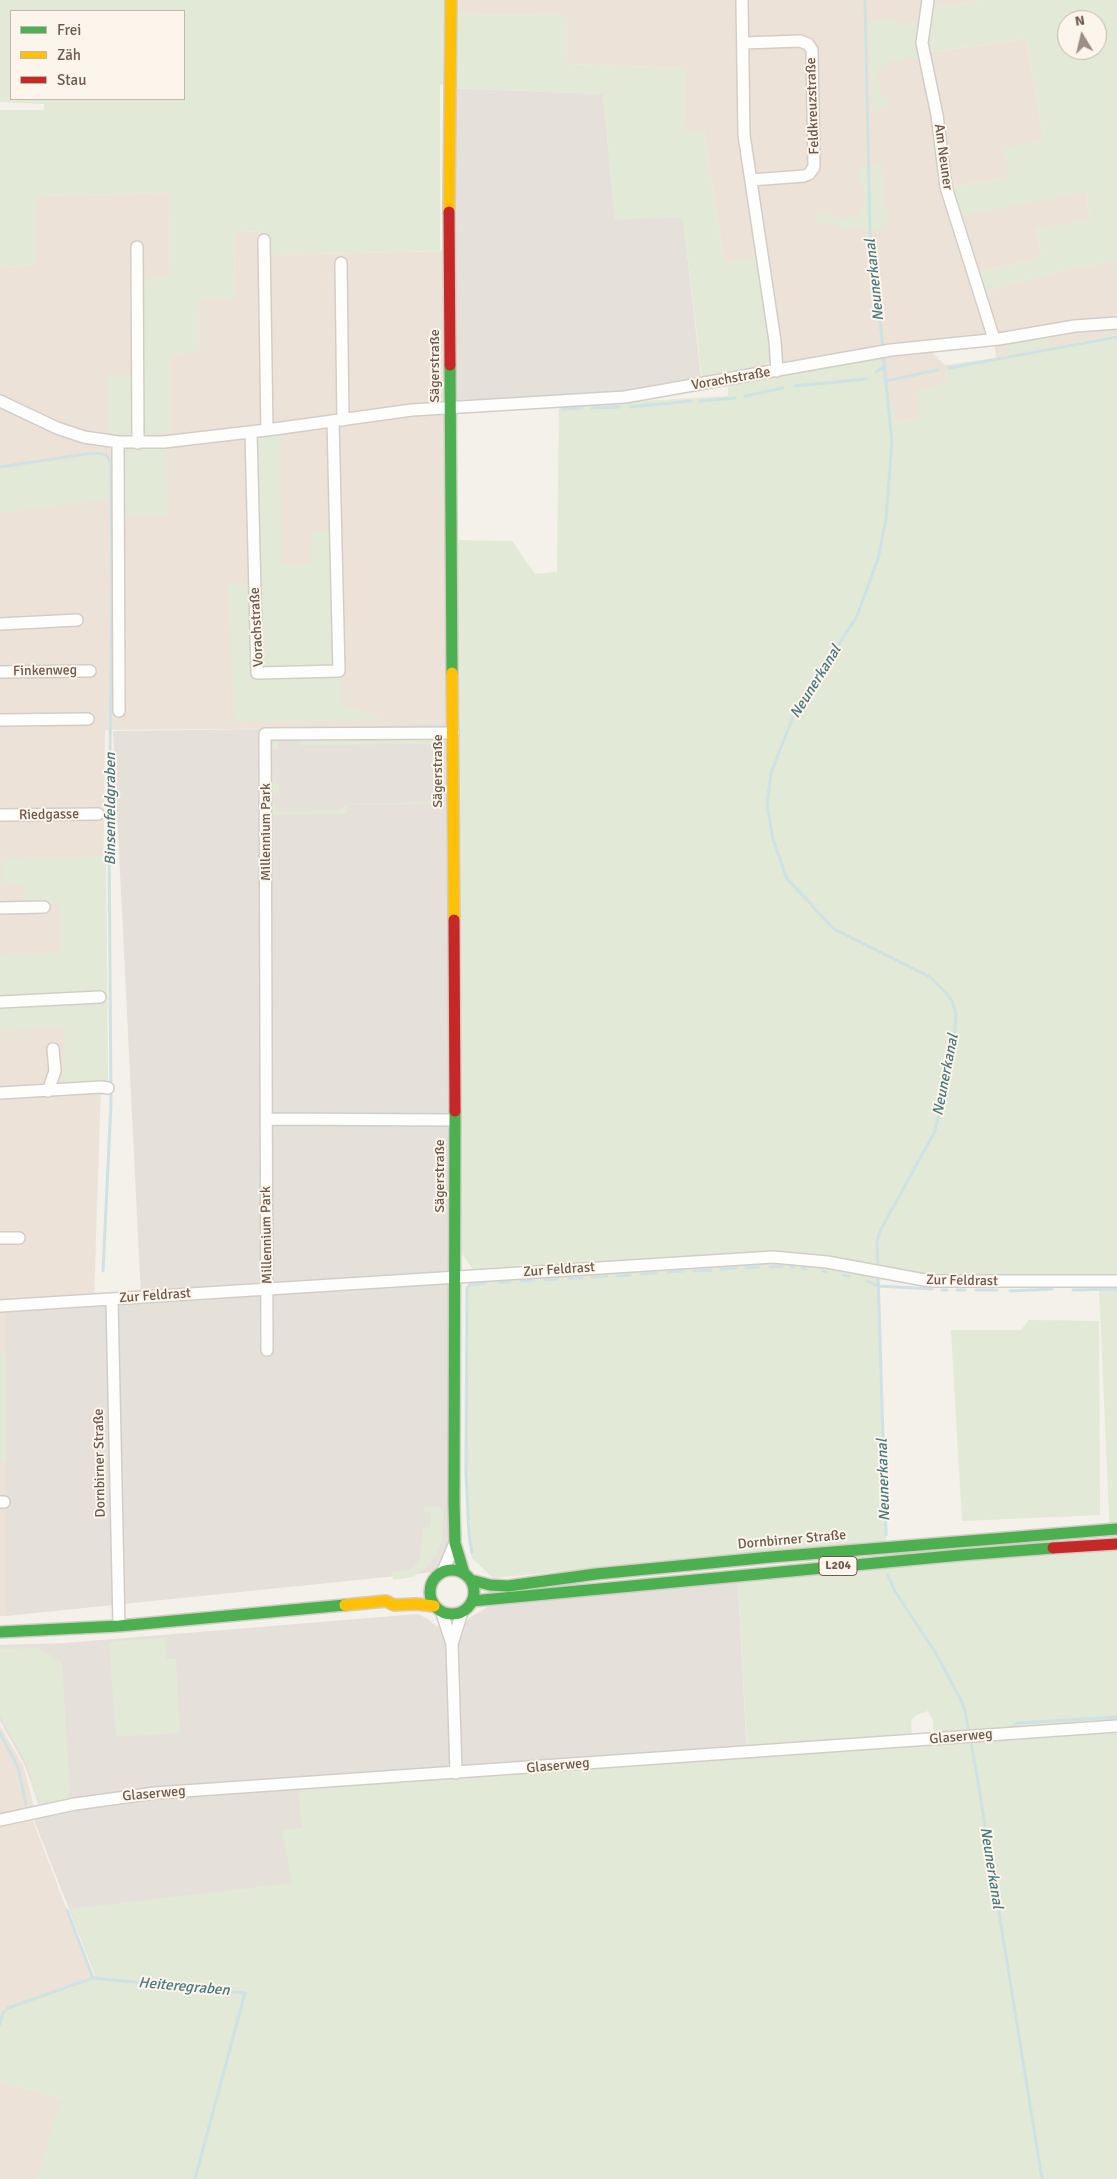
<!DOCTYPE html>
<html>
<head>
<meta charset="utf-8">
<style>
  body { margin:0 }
  #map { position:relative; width:1117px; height:2179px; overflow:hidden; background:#f4f0ea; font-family:Signika,sans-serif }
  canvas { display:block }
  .legend { position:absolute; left:10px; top:10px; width:175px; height:90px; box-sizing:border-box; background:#fcf5eb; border:1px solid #c3b7ac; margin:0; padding:6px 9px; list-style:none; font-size:15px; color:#6e594e }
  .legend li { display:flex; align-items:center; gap:10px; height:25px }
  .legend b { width:25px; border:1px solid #c3b7ac }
  .north { position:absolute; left:1057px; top:10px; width:50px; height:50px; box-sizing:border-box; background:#fcf5eb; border:1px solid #c3b7ac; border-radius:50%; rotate:351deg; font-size:14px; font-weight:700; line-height:20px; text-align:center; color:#6e594e }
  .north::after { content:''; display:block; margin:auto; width:18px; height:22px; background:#9d8e85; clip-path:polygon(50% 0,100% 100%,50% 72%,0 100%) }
</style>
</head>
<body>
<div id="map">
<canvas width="1117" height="2179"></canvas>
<ul class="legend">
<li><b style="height:6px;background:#4caf50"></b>Frei</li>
<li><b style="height:6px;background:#ffc107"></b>Zäh</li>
<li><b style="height:6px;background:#c62828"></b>Stau</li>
</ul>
<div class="north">N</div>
</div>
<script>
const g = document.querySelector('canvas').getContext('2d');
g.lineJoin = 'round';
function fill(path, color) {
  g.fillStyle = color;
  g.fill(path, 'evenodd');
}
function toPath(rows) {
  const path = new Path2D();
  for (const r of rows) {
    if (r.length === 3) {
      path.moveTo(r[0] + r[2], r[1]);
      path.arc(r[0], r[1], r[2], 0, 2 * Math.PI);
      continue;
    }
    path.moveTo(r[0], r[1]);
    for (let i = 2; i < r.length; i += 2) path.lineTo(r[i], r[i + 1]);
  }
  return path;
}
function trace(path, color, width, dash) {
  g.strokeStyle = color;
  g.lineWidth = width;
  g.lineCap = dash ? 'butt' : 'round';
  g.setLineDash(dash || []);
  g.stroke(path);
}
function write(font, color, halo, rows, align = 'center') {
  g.font = font + ' Signika,sans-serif';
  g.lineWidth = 4;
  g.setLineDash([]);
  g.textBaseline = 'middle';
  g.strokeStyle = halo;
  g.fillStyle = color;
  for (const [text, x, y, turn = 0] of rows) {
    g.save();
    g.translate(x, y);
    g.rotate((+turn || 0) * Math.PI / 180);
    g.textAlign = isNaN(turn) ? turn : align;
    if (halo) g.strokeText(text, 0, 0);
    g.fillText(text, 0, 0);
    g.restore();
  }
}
fill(toPath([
  [451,0,987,0,927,8,924,53,1026,39,1044,140,1009,177,947,187,1086,192,1090,220,1036,229,1042,257,975,273,981,292,1062,271,1117,261,1117,335,996,358,994,340,926,347,945,365,946,384,920,418,895,422,878,353,777,371,762,257,724,262,704,131,684,131,685,68,567,64,566,15,450,14],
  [170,193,169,278,199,352,198,298,234,297,235,231,267,232,267,255,449,251,445,722,342,728,105,730,101,1087,94,1299,6,1305,6,1616,0,1616,0,267,36,265,35,196],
  [0,1725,24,1767,34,1807,28,1808,93,1978,8,2008,0,2024],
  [0,2082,61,2098,38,2179,0,2179]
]), '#ece2d8');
fill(toPath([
  [450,88,603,94,615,219,683,217,702,385,450,407],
  [445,722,455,1570,6,1616,6,1305,141,1297,113,731,342,728],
  [738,1582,747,1756,38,2179,95,1975,32,1815,39,1806,25,1766,0,1721,0,1645,64,1643,418,1614,428,1619,436,1626,464,1625,469,1618,491,1605]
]), '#e6e0db');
fill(toPath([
  [0,0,447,0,447,14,566,15,567,64,685,68,684,131,704,131,724,262,758,257,770,340,770,361,762,367,702,378,683,217,615,220,603,94,452,88,440,84,440,251,267,255,266,232,235,231,234,298,198,298,199,353,170,355,170,433,142,435,141,278,169,278,170,193,36,196,36,265,0,267,0,110,44,110,44,104,0,102],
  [11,11,184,11,184,99,11,99],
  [987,0,1117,0,1117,261,1062,271,981,292,975,273,1042,257,1036,229,1090,219,1086,192,955,217,946,187,1009,177,1003,148,1044,140,1026,39,923,53,927,8],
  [1067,20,1097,20,1097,50,1067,50],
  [891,18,901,25,920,22,916,45,920,61,907,57,904,61,889,62,886,66,876,68,877,82,881,86,880,96,891,101,878,112,872,109,869,20],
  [881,162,888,223,878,230,843,229,828,222,814,222,820,211,839,218,860,217,865,199,857,168],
  [1048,333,1050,346,1009,354,1006,342],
  [1117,335,1117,2179,38,2179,61,2098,0,2082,0,2024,3,2013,8,2008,93,1978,204,1989,96,1976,70,1909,292,1883,282,1830,302,1828,298,1789,356,1780,934,1736,933,1721,928,1711,916,1715,911,1721,912,1737,747,1748,738,1582,1110,1537,1099,1287,1028,1279,927,1277,739,1255,473,1269,462,1254,456,540,512,541,535,574,557,572,559,406,728,396,728,386,773,375,879,355,895,422,920,418,917,390,946,384,945,365,996,358],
  [107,375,134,375,135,434,106,435],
  [280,435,282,564,310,564,311,532,339,531,342,704,388,719,234,722,228,584,256,583,256,437],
  [166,446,168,515,126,516,123,513,123,453,125,449,128,447],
  [93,455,102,456,107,459,110,500,0,513,0,469],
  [439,738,443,740,443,747,435,747,432,744,300,745,299,741,278,741,278,749,271,750,271,782,279,785,280,790,277,793,269,792,269,747,276,740],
  [443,798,443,804,347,805,347,814,268,815,272,802,275,805,276,811,340,810,346,804,434,802,437,799],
  [106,856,108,1084,63,1087,64,1028,0,1031,0,954,58,952,62,949,60,903,25,904,24,885,2,886,2,858],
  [757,1261,814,1263,878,1276,886,1541,493,1578,472,1558,469,1535,466,1473,468,1281],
  [1029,1320,1099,1321,1100,1515,962,1521,951,1330,1021,1330],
  [0,1353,5,1353,6,1460,0,1461],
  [425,1506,440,1507,443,1509,442,1542,437,1554,427,1567,413,1577,393,1580,392,1572,407,1570,412,1568,419,1561,423,1528,430,1527,431,1512,423,1512],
  [165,1638,166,1659,176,1659,180,1733,116,1737,109,1642],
  [38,1648,62,1662,70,1791,67,1799,40,1805,27,1765,0,1716,0,1649]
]), '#e2e9d6');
trace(toPath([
  [865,0,870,232,883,348],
  [883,354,892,442,886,519,878,559,856,618,796,709,771,773,767,805,773,839,787,879,834,929,930,977,946,993,952,1001,956,1013,954,1045,945,1094,934,1133,880,1231,877,1241,886,1535],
  [949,368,1117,337],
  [876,372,884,367],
  [886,381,938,370],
  [795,386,867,379],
  [745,396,783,388],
  [700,401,735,398],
  [630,407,691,401],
  [592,408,619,407],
  [562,409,582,408],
  [0,467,92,453,103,454,108,457,111,464,112,590,109,838,111,1103,103,1271],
  [770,1267,782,1266],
  [791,1267,794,1267],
  [746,1268,759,1267],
  [802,1268,806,1269],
  [721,1269,736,1268],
  [694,1271,711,1270],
  [823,1271,826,1272],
  [668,1272,683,1271],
  [641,1274,656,1273],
  [843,1275,849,1276],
  [617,1276,630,1275],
  [592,1277,607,1276],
  [569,1278,582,1278],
  [545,1280,558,1279],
  [521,1281,534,1280],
  [867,1281,878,1286,932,1289],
  [500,1282,510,1282],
  [942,1290,947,1290],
  [957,1290,965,1290],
  [976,1290,997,1290],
  [1073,1290,1117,1289],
  [1010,1291,1052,1289],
  [472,1553,469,1535,466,1473,467,1288,470,1285,486,1283],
  [888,1575,894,1590,935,1652,961,1700,965,1711,976,1770,1042,2179],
  [1013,1726,1018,1723,1117,1717],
  [0,1733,18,1767,26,1805],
  [67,1910,93,1978,245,1993,195,2179],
  [0,2024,3,2013,8,2008,93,1978]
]), '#cee2e3', 3);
const street = toPath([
  [742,0,744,135,775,341,777,371],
  [928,0,922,43,937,115,946,187,994,339],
  [743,43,800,41,808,44,812,50,814,167,809,174,804,176,751,180],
  [264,240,267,430],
  [137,247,138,443],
  [341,263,343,420],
  [0,401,57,428,84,437,118,442,164,442,267,430,412,410,625,397,891,350,999,339,1075,326,1117,323],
  [251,432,257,673,339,671,333,421],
  [118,442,119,711],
  [0,624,77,620],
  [0,672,90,671],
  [0,720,88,719],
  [0,815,98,814],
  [0,908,44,907],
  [0,1002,100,997],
  [48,1091,55,1071,53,1049],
  [0,1093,101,1087,108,1088],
  [267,1119,455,1120],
  [0,1238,19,1238],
  [112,1299,119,1626],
  [0,1306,773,1257,827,1262,930,1281,1117,1281],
  [267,1350,265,734,453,733],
  [0,1502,4,1502],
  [443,1571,455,1543],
  [442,1613,452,1644],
  [456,1773,452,1644,462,1612],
  [0,1820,75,1804,155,1793,1117,1726]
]);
const fast = toPath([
  [450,365,452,673],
  [455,1111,454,1503,455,1543,464,1573],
  [452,1592,22],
  [471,1580,490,1585,508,1586,596,1574,771,1557,1117,1529],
  [472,1601,961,1555,1053,1548],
  [0,1632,119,1626,345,1605]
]);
const slow = toPath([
  [449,212,451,0],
  [452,673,454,920],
  [345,1605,386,1601,394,1605,416,1604,434,1606]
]);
const jam = toPath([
  [449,212,450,365],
  [454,920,455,1111],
  [1053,1548,1117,1544]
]);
trace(street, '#d3cdc8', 14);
trace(fast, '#d2ccc5', 14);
trace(slow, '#d2ccc5', 14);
trace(jam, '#d2ccc5', 14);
trace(street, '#fdfdfc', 11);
trace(fast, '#4caf50', 11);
trace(slow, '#ffc107', 11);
trace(jam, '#c62828', 11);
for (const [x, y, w] of [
  [838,1566,38]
]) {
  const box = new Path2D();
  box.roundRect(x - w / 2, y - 9.5, w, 19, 4);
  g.fillStyle = '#fcf5eb';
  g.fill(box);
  trace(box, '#6e594e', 1);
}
write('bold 12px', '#6e594e', null, [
  ["L204",838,1566]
]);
write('14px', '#6e594e', '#fcf5eb', [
  ["Feldkreuzstraße",813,106,-92],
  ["Am Neuner",943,157,82],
  ["Sägerstraße",435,366,-90],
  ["Vorachstraße",731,379,-10],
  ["Vorachstraße",257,627,-93],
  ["Finkenweg",45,671,-1],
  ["Sägerstraße",438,771,-90],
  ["Riedgasse",49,815,-1],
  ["Millennium Park",266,832,-90],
  ["Sägerstraße",440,1176,-90],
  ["Millennium Park",267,1235,-91],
  ["Zur Feldrast",559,1270,-4],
  ["Zur Feldrast",962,1281,1],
  ["Zur Feldrast",155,1296,-4],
  ["Dornbirner Straße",100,1463,-91],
  ["Dornbirner Straße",792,1540,-5],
  ["Glaserweg",961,1737,-5],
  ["Glaserweg",558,1766,-5],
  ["Glaserweg",154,1794,-5]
]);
write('italic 15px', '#4b787f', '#fcf5eb', [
  ["Neunerkanal",875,280,-96],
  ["Neunerkanal",816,682,-58],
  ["Binsenfeldgraben",111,809,-90],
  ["Neunerkanal",946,1075,-79],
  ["Neunerkanal",884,1480,-92],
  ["Neunerkanal",991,1868,81],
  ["Heiteregraben",184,1987,5]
]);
</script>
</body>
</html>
